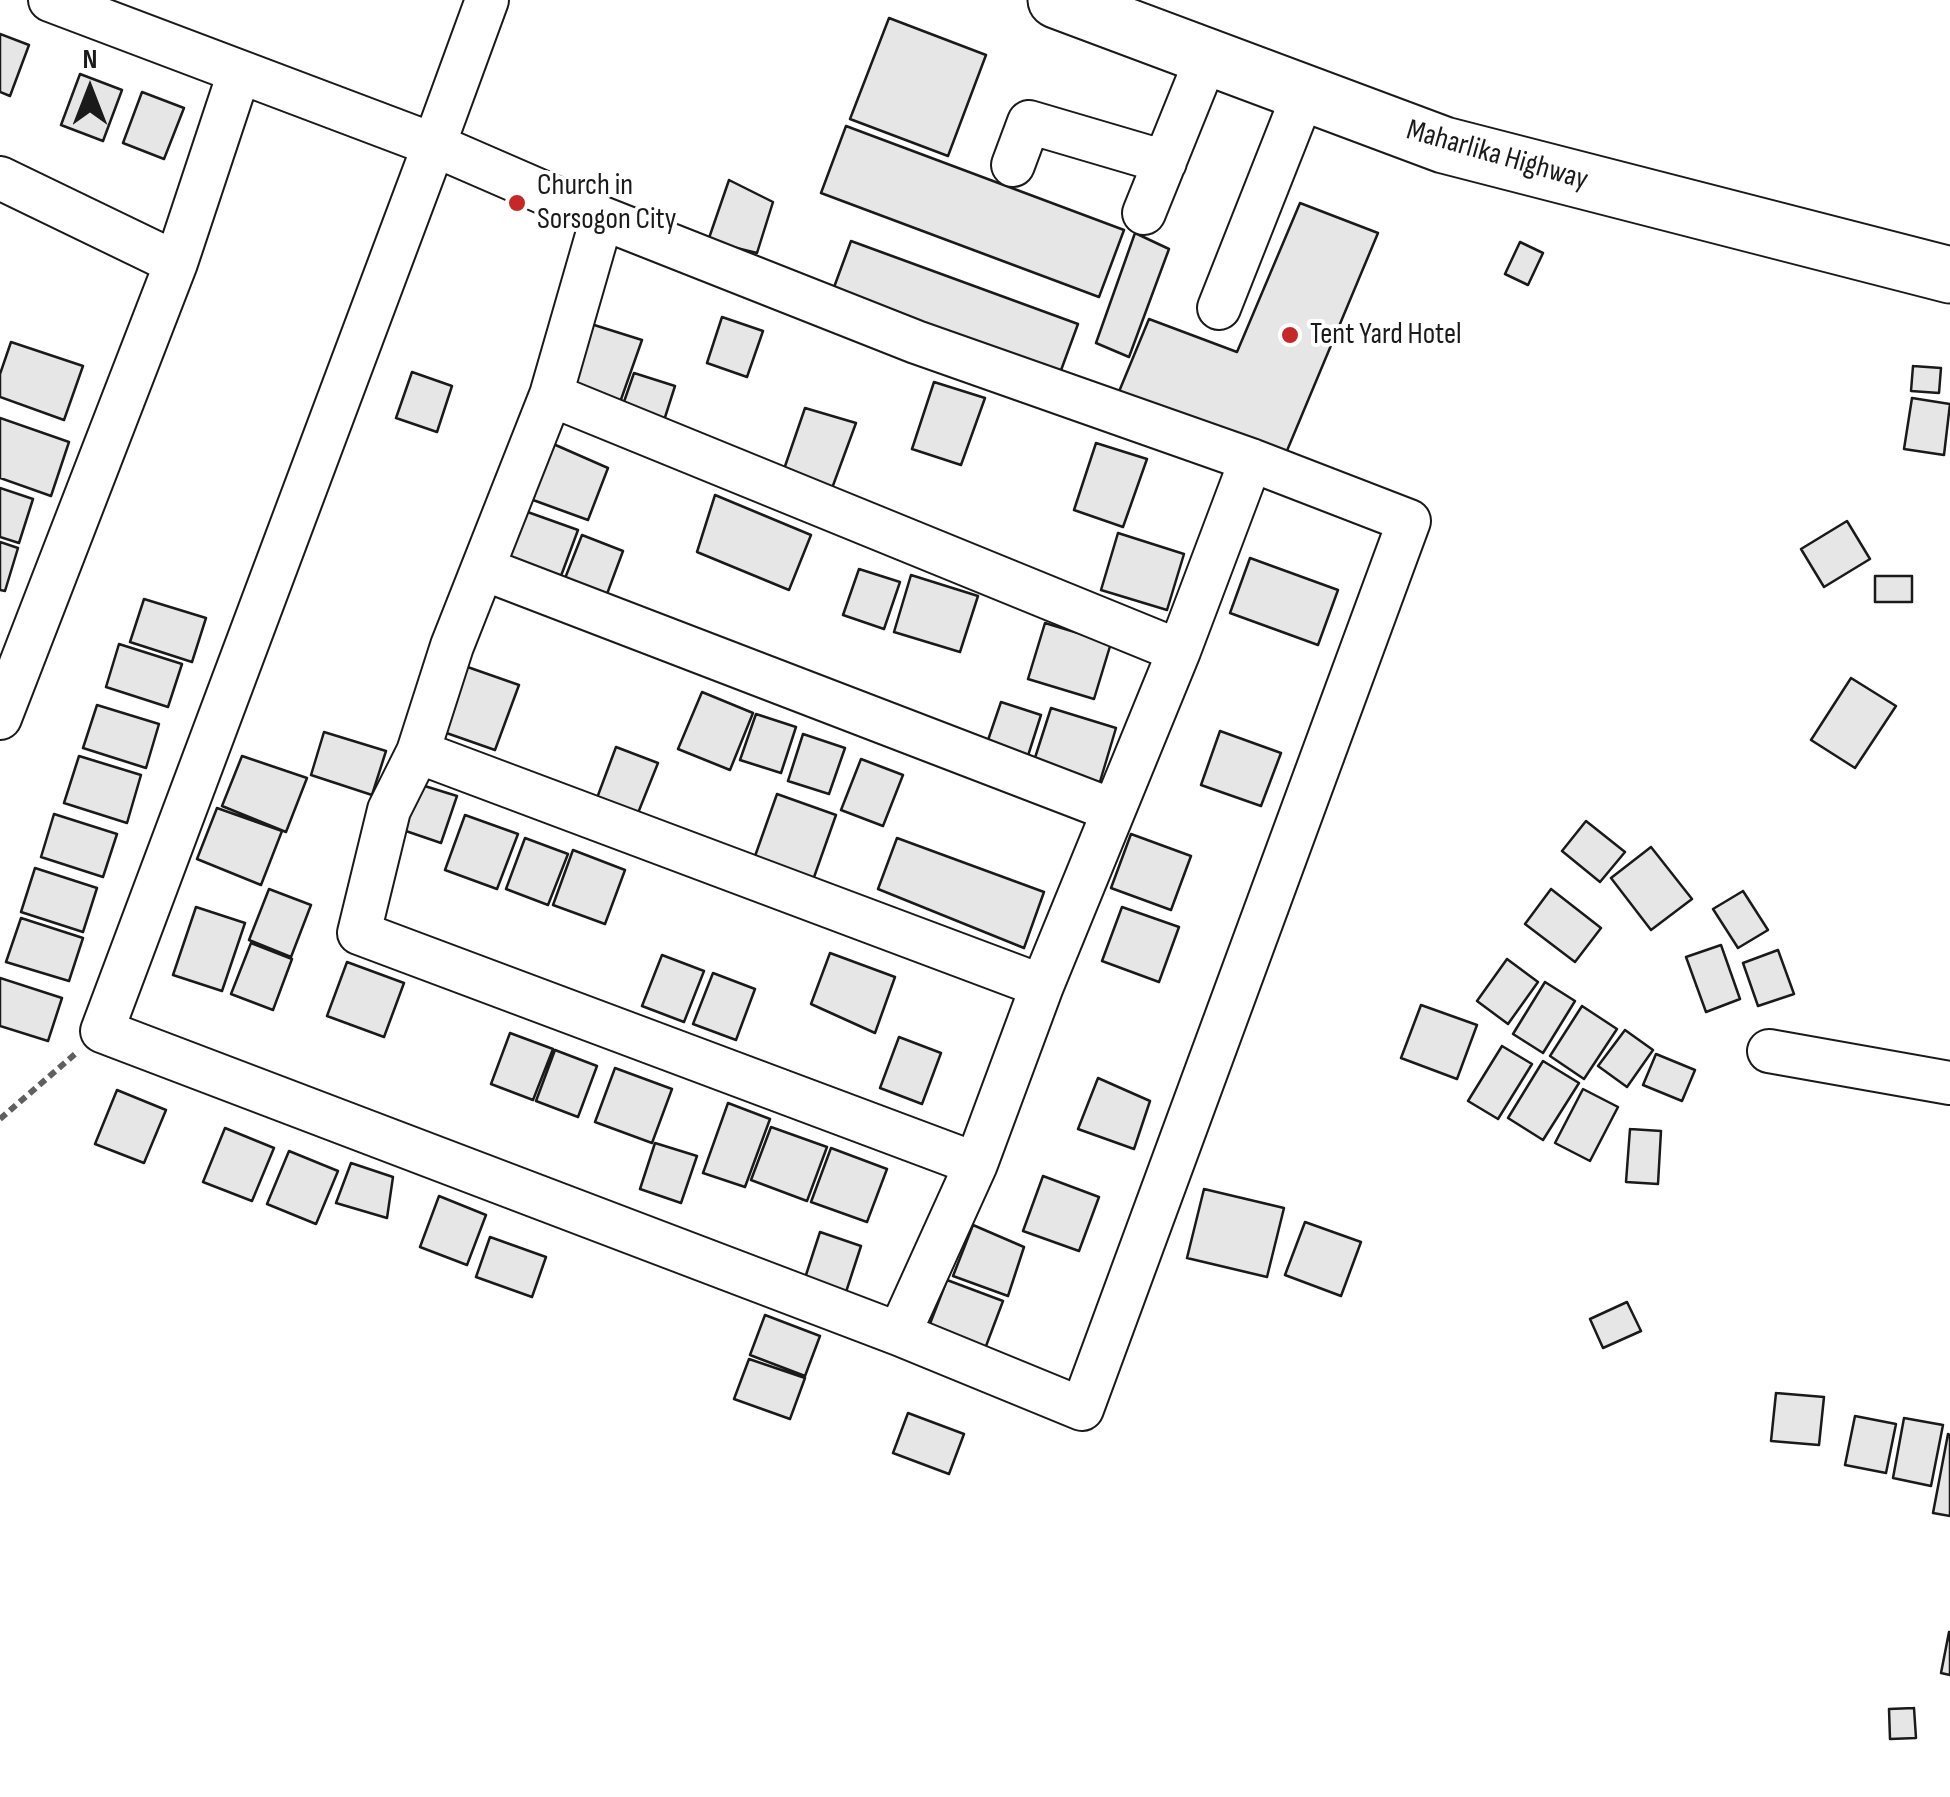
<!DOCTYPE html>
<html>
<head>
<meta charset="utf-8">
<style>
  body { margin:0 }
  #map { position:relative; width:1950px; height:1797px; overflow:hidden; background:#fff; font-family:"Sofia Sans Condensed",sans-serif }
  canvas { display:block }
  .north { position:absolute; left:40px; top:40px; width:100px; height:100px; -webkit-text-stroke:8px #fff; paint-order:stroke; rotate:0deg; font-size:28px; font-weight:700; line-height:40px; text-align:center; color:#1a1a1a }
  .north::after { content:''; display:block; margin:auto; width:35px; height:45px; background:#1a1a1a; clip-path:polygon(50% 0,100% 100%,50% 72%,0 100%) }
</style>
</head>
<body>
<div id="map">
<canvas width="1950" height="1797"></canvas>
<div class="north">N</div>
</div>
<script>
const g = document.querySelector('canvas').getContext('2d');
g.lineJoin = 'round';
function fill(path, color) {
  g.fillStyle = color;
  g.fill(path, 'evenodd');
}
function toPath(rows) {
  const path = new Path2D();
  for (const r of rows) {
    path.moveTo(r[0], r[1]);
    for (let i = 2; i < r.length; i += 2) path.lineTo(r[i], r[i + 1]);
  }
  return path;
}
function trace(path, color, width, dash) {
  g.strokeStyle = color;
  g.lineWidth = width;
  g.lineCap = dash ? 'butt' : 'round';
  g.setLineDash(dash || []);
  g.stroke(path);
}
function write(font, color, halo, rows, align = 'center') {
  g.font = font + ' "Sofia Sans Condensed",sans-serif';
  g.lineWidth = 8;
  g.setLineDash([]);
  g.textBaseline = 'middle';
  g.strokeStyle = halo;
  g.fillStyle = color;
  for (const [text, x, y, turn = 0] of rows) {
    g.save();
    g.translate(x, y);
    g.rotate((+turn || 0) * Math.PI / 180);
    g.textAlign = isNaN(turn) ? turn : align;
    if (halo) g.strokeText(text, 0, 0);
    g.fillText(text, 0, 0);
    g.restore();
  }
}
const building = toPath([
  [889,18,986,55,948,156,850,119,889,18],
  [0,34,29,45,10,96,0,92,0,34],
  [80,74,122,90,103,141,61,125,80,74],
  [142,92,184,108,164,159,123,143,142,92],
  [846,126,1124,230,1099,297,821,193,846,126],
  [729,180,773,202,757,253,708,241,729,180],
  [1300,203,1378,233,1281,465,1118,394,1149,319,1237,352,1300,203],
  [1135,233,1169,249,1129,357,1096,343,1135,233],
  [851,241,1078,324,1060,373,833,290,851,241],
  [1520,242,1543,253,1528,285,1505,274,1520,242],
  [722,317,763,331,747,377,707,363,722,317],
  [591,324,642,340,618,408,568,392,591,324],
  [11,342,83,366,64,420,0,397,0,374,11,342],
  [1913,366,1941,368,1939,393,1911,391,1913,366],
  [412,372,452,386,437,432,396,418,412,372],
  [634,373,675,386,660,433,618,419,634,373],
  [934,382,985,398,961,465,912,449,934,382],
  [1912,398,1950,404,1944,455,1904,449,1912,398],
  [805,408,856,423,831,491,782,475,805,408],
  [0,418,69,442,51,496,0,478,0,418],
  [551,443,608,468,588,520,533,500,551,443],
  [1096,443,1147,459,1123,527,1074,510,1096,443],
  [0,488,33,499,19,543,0,537,0,488],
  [715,495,811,535,789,590,697,552,715,495],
  [522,510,578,530,558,584,502,563,522,510],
  [1847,521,1870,559,1824,587,1801,549,1847,521],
  [1118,533,1184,554,1167,610,1101,590,1118,533],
  [582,535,623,551,604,602,562,586,582,535],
  [0,542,18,548,5,591,0,590,0,542],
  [1250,558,1338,590,1318,645,1230,613,1250,558],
  [859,569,900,582,884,629,843,615,859,569],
  [911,575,978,596,960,652,894,632,911,575],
  [1875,576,1912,576,1912,602,1875,602,1875,576],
  [144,599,206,618,192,662,130,642,144,599],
  [1045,623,1111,643,1094,699,1028,679,1045,623],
  [119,644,182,664,168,707,106,687,119,644],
  [459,664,519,685,495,750,435,729,459,664],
  [1851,678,1896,706,1855,768,1811,740,1851,678],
  [702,692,753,713,730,770,678,749,702,692],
  [1001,702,1041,715,1026,762,985,749,1001,702],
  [97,705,159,724,146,768,83,748,97,705],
  [1051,708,1116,728,1099,785,1033,764,1051,708],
  [756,714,796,727,781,773,740,760,756,714],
  [1220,731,1281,753,1261,806,1201,785,1220,731],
  [324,732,386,751,372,795,311,775,324,732],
  [803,734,845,748,829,794,788,781,803,734],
  [616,747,658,763,638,813,597,798,616,747],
  [79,756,141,775,127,823,64,803,79,756],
  [242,756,307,778,286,832,222,806,242,756],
  [861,759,903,775,883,826,841,810,861,759],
  [415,783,457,796,441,843,400,829,415,783],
  [777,794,836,815,813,880,754,859,777,794],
  [217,808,282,831,261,885,197,859,217,808],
  [54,814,117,834,103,877,41,857,54,814],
  [465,815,518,834,497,889,445,870,465,815],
  [1586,821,1625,852,1600,882,1562,851,1586,821],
  [1131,834,1191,856,1171,910,1111,888,1131,834],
  [525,838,568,854,548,905,506,889,525,838],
  [897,838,1044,892,1024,948,878,889,897,838],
  [1651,847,1692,899,1651,930,1611,878,1651,847],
  [573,850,625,870,605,924,553,905,573,850],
  [35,868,97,888,83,932,21,912,35,868],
  [269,889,311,905,291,957,249,940,269,889],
  [1551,889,1601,928,1575,962,1525,924,1551,889],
  [1743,891,1768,930,1738,948,1713,909,1743,891],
  [196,907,245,923,222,991,173,975,196,907],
  [1122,907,1179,927,1159,982,1102,961,1122,907],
  [21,918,83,938,69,981,6,962,21,918],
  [251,943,292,959,273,1010,231,994,251,943],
  [1721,945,1740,999,1706,1012,1686,957,1721,945],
  [1778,950,1794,994,1758,1006,1743,963,1778,950],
  [830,953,895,977,875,1033,811,1004,830,953],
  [662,955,704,971,684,1022,642,1006,662,955],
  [1507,959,1538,982,1508,1024,1477,1001,1507,959],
  [347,962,404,983,384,1037,327,1016,347,962],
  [713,973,755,989,736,1040,693,1024,713,973],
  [0,978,62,998,48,1041,0,1026,0,978],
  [1545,982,1575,1001,1543,1053,1513,1034,1545,982],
  [1421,1005,1477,1025,1457,1079,1401,1058,1421,1005],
  [1582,1006,1617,1029,1584,1079,1550,1056,1582,1006],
  [1625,1030,1653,1050,1627,1087,1598,1066,1625,1030],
  [510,1033,553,1049,533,1100,491,1084,510,1033],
  [899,1037,941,1053,922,1104,880,1088,899,1037],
  [1502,1046,1532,1064,1498,1119,1468,1101,1502,1046],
  [555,1050,597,1066,578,1117,536,1101,555,1050],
  [1656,1054,1695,1070,1682,1101,1643,1085,1656,1054],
  [1543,1061,1579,1083,1543,1140,1508,1118,1543,1061],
  [615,1068,672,1089,652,1143,595,1122,615,1068],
  [1098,1078,1150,1101,1134,1149,1078,1129,1098,1078],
  [1583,1089,1618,1107,1590,1161,1555,1143,1583,1089],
  [117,1090,166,1110,144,1163,95,1144,117,1090],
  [728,1103,770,1119,745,1187,703,1173,728,1103],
  [771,1127,827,1147,807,1201,751,1180,771,1127],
  [225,1128,274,1148,252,1201,203,1182,225,1128],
  [1630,1129,1661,1131,1658,1184,1626,1182,1630,1129],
  [655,1143,697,1156,681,1203,640,1189,655,1143],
  [831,1148,887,1169,867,1222,811,1202,831,1148],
  [289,1151,338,1171,316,1224,267,1204,289,1151],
  [351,1163,393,1177,387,1218,336,1203,351,1163],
  [1043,1176,1099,1197,1079,1251,1023,1231,1043,1176],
  [1204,1189,1284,1208,1267,1277,1187,1258,1204,1189],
  [439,1196,486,1215,467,1265,420,1247,439,1196],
  [1305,1222,1361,1242,1341,1296,1285,1275,1305,1222],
  [973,1225,1024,1247,1008,1296,953,1276,973,1225],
  [820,1232,861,1246,846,1292,805,1278,820,1232],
  [490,1237,546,1257,532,1297,476,1277,490,1237],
  [947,1280,1003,1301,983,1354,926,1334,947,1280],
  [1627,1302,1641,1331,1603,1348,1590,1319,1627,1302],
  [765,1315,820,1336,805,1376,750,1355,765,1315],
  [749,1359,805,1378,790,1419,734,1399,749,1359],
  [1776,1393,1824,1397,1819,1445,1771,1441,1776,1393],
  [908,1413,964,1434,949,1474,893,1453,908,1413],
  [1855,1416,1896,1424,1886,1473,1845,1465,1855,1416],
  [1904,1418,1943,1425,1931,1486,1893,1478,1904,1418],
  [1948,1434,1950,1435,1950,1516,1933,1513,1948,1434],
  [1949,1632,1950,1632,1950,1675,1941,1673,1949,1632],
  [1914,1708,1916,1738,1890,1739,1889,1709,1914,1708]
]);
fill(building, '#e6e6e6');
trace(building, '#1a1a1a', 2.5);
const minor = toPath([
  [50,0,434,145,602,218,916,342,1251,460,1409,521,1082,1409,899,1334,102,1031,434,145,487,0],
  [1013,165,1029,122,1165,162],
  [0,178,176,263],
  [1144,213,1207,57],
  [1219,308,1304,93],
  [551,395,1179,651],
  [484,569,1112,810],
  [0,718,176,263,239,73],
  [418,752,452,646,551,395,602,218],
  [1042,986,418,752,389,810,359,933,976,1164,1042,986,1179,651,1251,460],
  [1769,1051,1950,1083],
  [899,1334,976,1164]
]);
const highway = toPath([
  [1056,0,1444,145,1950,275]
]);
trace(minor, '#1a1a1a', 46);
trace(highway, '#1a1a1a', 59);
trace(toPath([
  [0,1119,75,1054]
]), '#5f5f5f', 6, [8, 5]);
trace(minor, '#fff', 42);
trace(highway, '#fff', 55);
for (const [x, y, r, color] of [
  [517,203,10,"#c62828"],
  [1290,335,10,"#c62828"]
]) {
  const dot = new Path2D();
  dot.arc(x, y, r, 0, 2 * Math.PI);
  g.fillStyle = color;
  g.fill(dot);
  trace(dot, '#fff', 4);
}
write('30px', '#1a1a1a', '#fff', [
  ["Maharlika Highway",1497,156,16]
]);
write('30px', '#1a1a1a', '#fff', [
  ["Church in",537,186],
  ["Sorsogon City",537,220],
  ["Tent Yard Hotel",1310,335]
], 'left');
</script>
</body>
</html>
